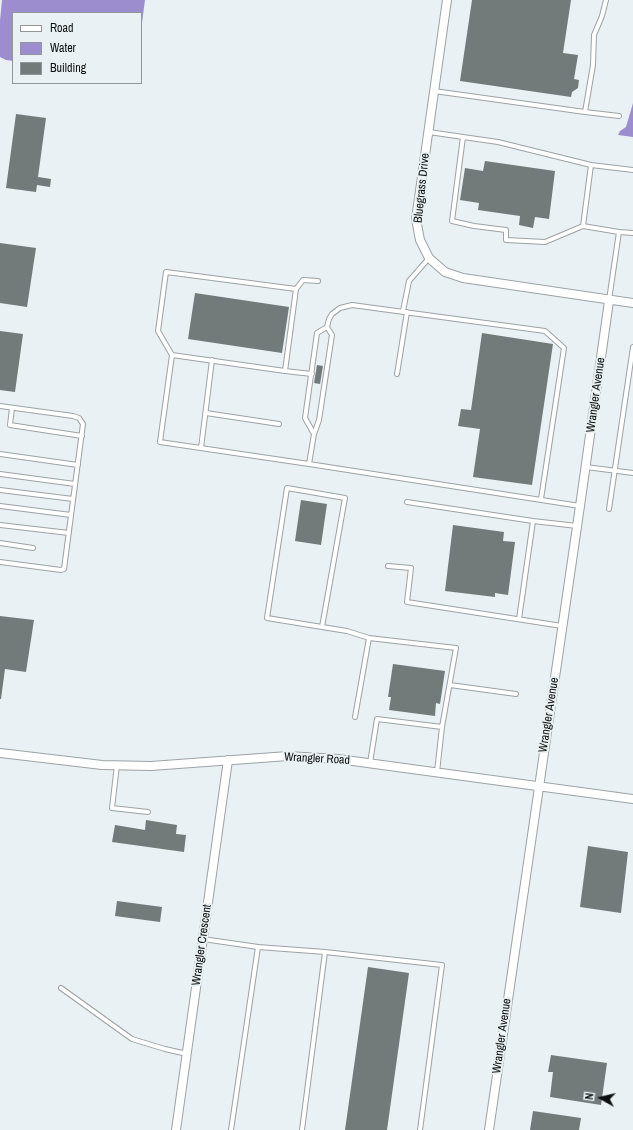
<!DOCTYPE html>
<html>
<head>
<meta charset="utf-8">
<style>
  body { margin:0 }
  #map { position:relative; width:633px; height:1130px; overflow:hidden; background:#eaf1f4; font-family:"Archivo Narrow",sans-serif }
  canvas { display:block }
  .legend { position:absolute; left:12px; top:12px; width:130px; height:72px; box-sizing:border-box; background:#eaf1f4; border:1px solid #919799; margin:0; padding:5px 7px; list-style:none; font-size:12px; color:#0c0f10 }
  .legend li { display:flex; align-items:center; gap:8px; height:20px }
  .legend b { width:20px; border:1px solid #919799 }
  .north { position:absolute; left:581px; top:1078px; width:40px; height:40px; -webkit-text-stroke:3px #eaf1f4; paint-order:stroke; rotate:278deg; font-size:11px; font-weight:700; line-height:16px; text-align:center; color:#0c0f10 }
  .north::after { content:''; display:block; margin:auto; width:14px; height:18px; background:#0c0f10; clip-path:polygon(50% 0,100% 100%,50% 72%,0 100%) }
</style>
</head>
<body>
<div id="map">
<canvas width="633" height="1130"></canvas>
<ul class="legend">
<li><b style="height:5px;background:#fff"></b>Road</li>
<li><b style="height:11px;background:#9c8dce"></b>Water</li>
<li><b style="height:11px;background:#737a7a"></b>Building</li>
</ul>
<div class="north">N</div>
</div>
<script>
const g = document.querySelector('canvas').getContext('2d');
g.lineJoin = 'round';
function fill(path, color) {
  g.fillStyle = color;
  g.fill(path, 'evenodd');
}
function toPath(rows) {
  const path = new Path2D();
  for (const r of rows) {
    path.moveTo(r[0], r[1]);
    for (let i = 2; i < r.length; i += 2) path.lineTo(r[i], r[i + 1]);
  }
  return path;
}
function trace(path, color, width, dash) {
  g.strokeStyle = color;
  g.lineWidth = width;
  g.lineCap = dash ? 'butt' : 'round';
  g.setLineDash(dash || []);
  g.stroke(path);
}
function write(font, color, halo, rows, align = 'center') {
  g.font = font + ' "Archivo Narrow",sans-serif';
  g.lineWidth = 4;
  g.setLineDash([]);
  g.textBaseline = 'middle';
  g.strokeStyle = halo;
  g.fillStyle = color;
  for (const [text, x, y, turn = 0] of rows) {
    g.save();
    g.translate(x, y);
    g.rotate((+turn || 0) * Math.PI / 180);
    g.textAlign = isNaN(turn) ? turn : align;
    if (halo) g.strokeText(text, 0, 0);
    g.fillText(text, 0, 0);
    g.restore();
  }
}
fill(toPath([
  [2,0,145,0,141,30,141,13,13,13,13,61,6,60,0,57,0,21],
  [633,103,633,137,618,135,620,131,626,127]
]), '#9c8dce');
fill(toPath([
  [472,0,571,0,563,53,578,55,574,79,579,80,578,88,572,92,571,97,460,81],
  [16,114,46,118,38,177,51,179,50,187,37,185,36,192,6,188],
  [485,161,555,171,549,219,535,217,533,228,519,225,520,216,478,210,479,203,460,200,465,168,483,171],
  [0,243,36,248,27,307,0,303],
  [195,293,289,307,282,353,188,339],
  [0,331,23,334,15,392,0,390],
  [482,333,553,344,532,485,473,477,480,429,458,426,461,409,471,410],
  [317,365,323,366,320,384,314,383],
  [301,500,327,504,321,545,295,541],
  [453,525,504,532,503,541,515,542,508,595,495,593,495,597,445,591],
  [0,616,34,620,26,672,5,669,1,699,0,699],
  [393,664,445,671,440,704,436,703,435,716,389,710,391,697,388,697],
  [146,820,177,825,176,834,186,835,184,852,112,842,115,825,145,830],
  [588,846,628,852,621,913,580,907],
  [117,901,162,907,160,922,115,916],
  [368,967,409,973,387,1130,345,1130],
  [551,1055,607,1063,601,1105,550,1097,553,1072,548,1072],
  [533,1111,581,1118,579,1130,530,1130]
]), '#737a7a');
const service = toPath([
  [606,0,602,16,594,35,593,65,585,112,619,116],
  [434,91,585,112],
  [429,132,463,137,498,142,591,165,583,226,545,242,506,240,506,230,474,226,452,221,463,137],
  [591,165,633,170],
  [583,226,619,232,609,300],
  [619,232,633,233],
  [403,311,409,281,429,258],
  [172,355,160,442,309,464],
  [285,371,296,289],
  [312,374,285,371,172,355,158,331,166,272,296,289,303,280,318,281],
  [397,374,407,312],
  [0,406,73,416,79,418,83,424,64,569,61,570,0,562],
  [12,408,10,425,82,436],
  [206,413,279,424],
  [314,434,305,418,317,333,327,327],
  [201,448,212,360],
  [0,454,78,465],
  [586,467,633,473],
  [0,474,75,484],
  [0,490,73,499],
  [541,499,564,348,545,331,352,305,340,308,332,314,329,319,327,327,332,335,319,420,314,434,309,464,580,506],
  [407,502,533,521],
  [0,506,71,515],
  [609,509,633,347],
  [0,525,69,533],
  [0,543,33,548],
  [388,566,411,568,407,602,562,626],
  [519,619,533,521,577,526],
  [322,627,345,498,287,488,267,618,322,627,347,631,369,638],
  [450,685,516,694],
  [355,717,369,638,456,648,442,727],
  [370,763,377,719,442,727,437,772],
  [117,765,112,808,148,812],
  [203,939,258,947,231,1130],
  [258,947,325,952],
  [61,988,132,1039,165,1049,187,1054],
  [302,1130,325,952,442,965,420,1130]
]);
const minor = toPath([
  [447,0,416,219,420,240,429,258,445,272,463,278,633,303],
  [0,753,102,765,151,766,288,756,338,759,633,799],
  [176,1130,228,760],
  [489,1130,580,506,609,301]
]);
trace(service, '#9ca2a5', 6);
trace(minor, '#9ca2a5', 10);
trace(service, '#fff', 4);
trace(minor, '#fff', 8);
write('12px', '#0c0f10', '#eaf1f4', [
  ["Bluegrass Drive",422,188,-84],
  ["Wrangler Avenue",596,395,-82],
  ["Wrangler Avenue",549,715,-81],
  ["Wrangler Road",317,759,3],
  ["Wrangler Crescent",202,945,-82],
  ["Wrangler Avenue",502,1036,-82]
]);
</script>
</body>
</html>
